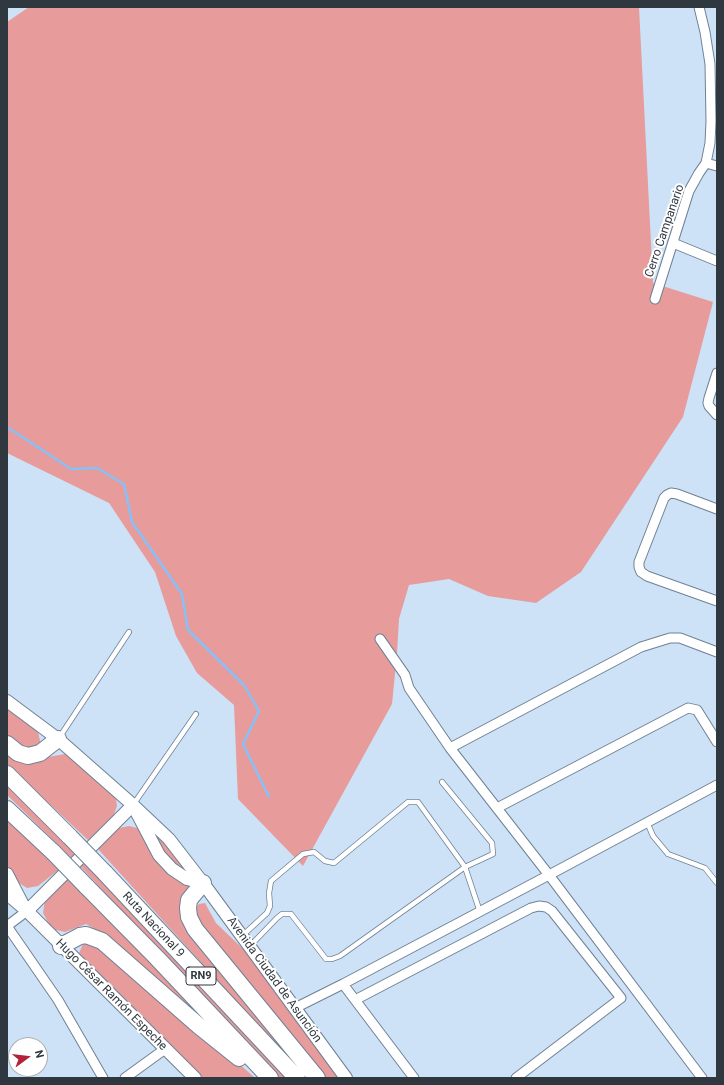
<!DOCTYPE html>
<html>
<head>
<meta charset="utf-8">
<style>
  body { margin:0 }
  #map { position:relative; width:724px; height:1085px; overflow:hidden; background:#cee2f7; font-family:Roboto,sans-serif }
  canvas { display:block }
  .frame { position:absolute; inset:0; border:8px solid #2f373f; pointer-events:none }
  .north { position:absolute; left:8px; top:1037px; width:40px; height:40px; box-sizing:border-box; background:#fff; border:1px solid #acafb2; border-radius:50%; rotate:75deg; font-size:11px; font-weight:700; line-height:16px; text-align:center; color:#2f373f }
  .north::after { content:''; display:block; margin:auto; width:14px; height:18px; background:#b42238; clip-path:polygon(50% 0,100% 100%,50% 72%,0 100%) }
</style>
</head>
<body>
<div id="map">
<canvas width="724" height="1085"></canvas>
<div class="frame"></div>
<div class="north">N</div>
</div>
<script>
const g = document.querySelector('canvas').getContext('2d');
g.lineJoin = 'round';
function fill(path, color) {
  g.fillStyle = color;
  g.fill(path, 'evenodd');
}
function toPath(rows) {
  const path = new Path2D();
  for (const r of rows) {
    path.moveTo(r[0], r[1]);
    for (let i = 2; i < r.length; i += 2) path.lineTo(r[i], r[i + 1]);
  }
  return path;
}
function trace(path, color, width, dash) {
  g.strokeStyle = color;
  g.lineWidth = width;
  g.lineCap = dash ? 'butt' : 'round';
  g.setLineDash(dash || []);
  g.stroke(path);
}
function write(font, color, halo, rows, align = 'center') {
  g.font = font + ' Roboto,sans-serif';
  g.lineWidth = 4;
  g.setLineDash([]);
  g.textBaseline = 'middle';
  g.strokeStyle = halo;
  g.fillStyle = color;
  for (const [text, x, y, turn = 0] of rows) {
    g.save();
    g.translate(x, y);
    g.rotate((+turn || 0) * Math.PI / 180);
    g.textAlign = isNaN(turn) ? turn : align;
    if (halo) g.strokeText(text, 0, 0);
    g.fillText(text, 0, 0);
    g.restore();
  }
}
fill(toPath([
  [29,7,639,7,653,283,713,302,683,417,581,572,536,603,488,596,449,579,409,585,399,619,397,654,392,704,303,866,238,799,234,705,197,673,176,636,155,572,109,503,7,453,7,22],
  [7,707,29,722,38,732,41,745,28,750,7,741],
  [7,749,31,760,65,754,76,758,110,790,116,798,117,806,113,817,89,841,7,764],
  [7,782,292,1078,276,1078,83,869,7,795],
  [7,814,61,868,38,886,27,888,19,883,7,865],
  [149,821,191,876,181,870,160,850],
  [129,826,137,828,191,882,182,908,315,1078,306,1078,98,849,119,828],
  [69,877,159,968,212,1028,100,932,86,924,65,932,56,930,49,924,43,913,45,900],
  [205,903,216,923,264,969,340,1078,324,1078,199,927,195,908,199,904],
  [90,940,207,1035,255,1078,203,1078,149,1028,101,978,79,953,83,944]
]), '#e79b9b');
trace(toPath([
  [7,427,71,469,97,468,124,484,132,522,182,594,188,630,244,685,259,711,243,744,269,797]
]), '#88c0f8', 2.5);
const lane = toPath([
  [59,738,129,632],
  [133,805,196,714],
  [647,822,653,836,668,854,705,868,717,883],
  [242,936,267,913,270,906,269,893,271,881,303,854,314,852,325,861,334,863,408,802,418,802,465,867,480,912],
  [250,946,277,918,282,914,291,914,326,959,332,959,340,956,465,867,493,854,492,843,442,782]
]);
const street = toPath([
  [706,163,717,166],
  [673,243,717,261],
  [655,299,689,191,699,173,706,163,710,143,711,121,710,64,705,32,699,7],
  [717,373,709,398,708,403,709,406,717,415],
  [717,509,677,494,671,493,667,495,664,498,639,562,639,567,641,572,647,576,717,601],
  [380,639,405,675,409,688,450,748,549,875,702,1078],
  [450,748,641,647,670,638,680,638,717,652],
  [497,808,688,708,697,710,717,742],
  [7,926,58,1000,103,1078],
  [7,926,27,911],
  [343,984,414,1078],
  [355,1000,531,908,539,906,546,907,552,911,621,998,516,1078],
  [295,1008,343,984,549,875,717,785],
  [125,1078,165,1049]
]);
const secondary = toPath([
  [7,701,58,739,133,805,169,839,203,883,346,1078],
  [137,813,159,855,172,869,187,879,203,883],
  [7,874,23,905],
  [7,894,27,911,195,1078],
  [27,911,133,805]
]);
const highway = toPath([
  [7,744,18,753,28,756,40,753,58,739],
  [7,774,70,837],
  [7,809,54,853],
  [105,873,297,1078],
  [203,883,189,900,188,908,189,917,195,929,317,1078],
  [86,886,157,958,270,1078],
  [61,946,80,936,86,935,102,941,199,1026,239,1058]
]);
trace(lane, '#6f8194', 6);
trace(street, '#6f8194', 11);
trace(secondary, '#6f8194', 14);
trace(highway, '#6f8194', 18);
trace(lane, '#fff', 4.5);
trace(street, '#fff', 9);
trace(secondary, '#fff', 12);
trace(highway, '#fff', 16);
const highwayBridge = toPath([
  [70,837,105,873],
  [54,853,86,886]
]);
trace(highwayBridge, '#6f8194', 18, []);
trace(highwayBridge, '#fff', 16);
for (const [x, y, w] of [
  [201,976,30]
]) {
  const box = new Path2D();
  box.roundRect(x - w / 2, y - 9, w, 18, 3);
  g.fillStyle = '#fff';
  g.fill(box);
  trace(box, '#2f373f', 1);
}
write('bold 11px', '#2f373f', null, [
  ["RN9",201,976]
]);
write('12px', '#2f373f', '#fff', [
  ["Cerro Campanario",665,231,-71],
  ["Ruta Nacional 9",153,925,47],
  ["Avenida Ciudad de Asunción",274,980,54],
  ["Hugo César Ramón Espeche",111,995,45]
]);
</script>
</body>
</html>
